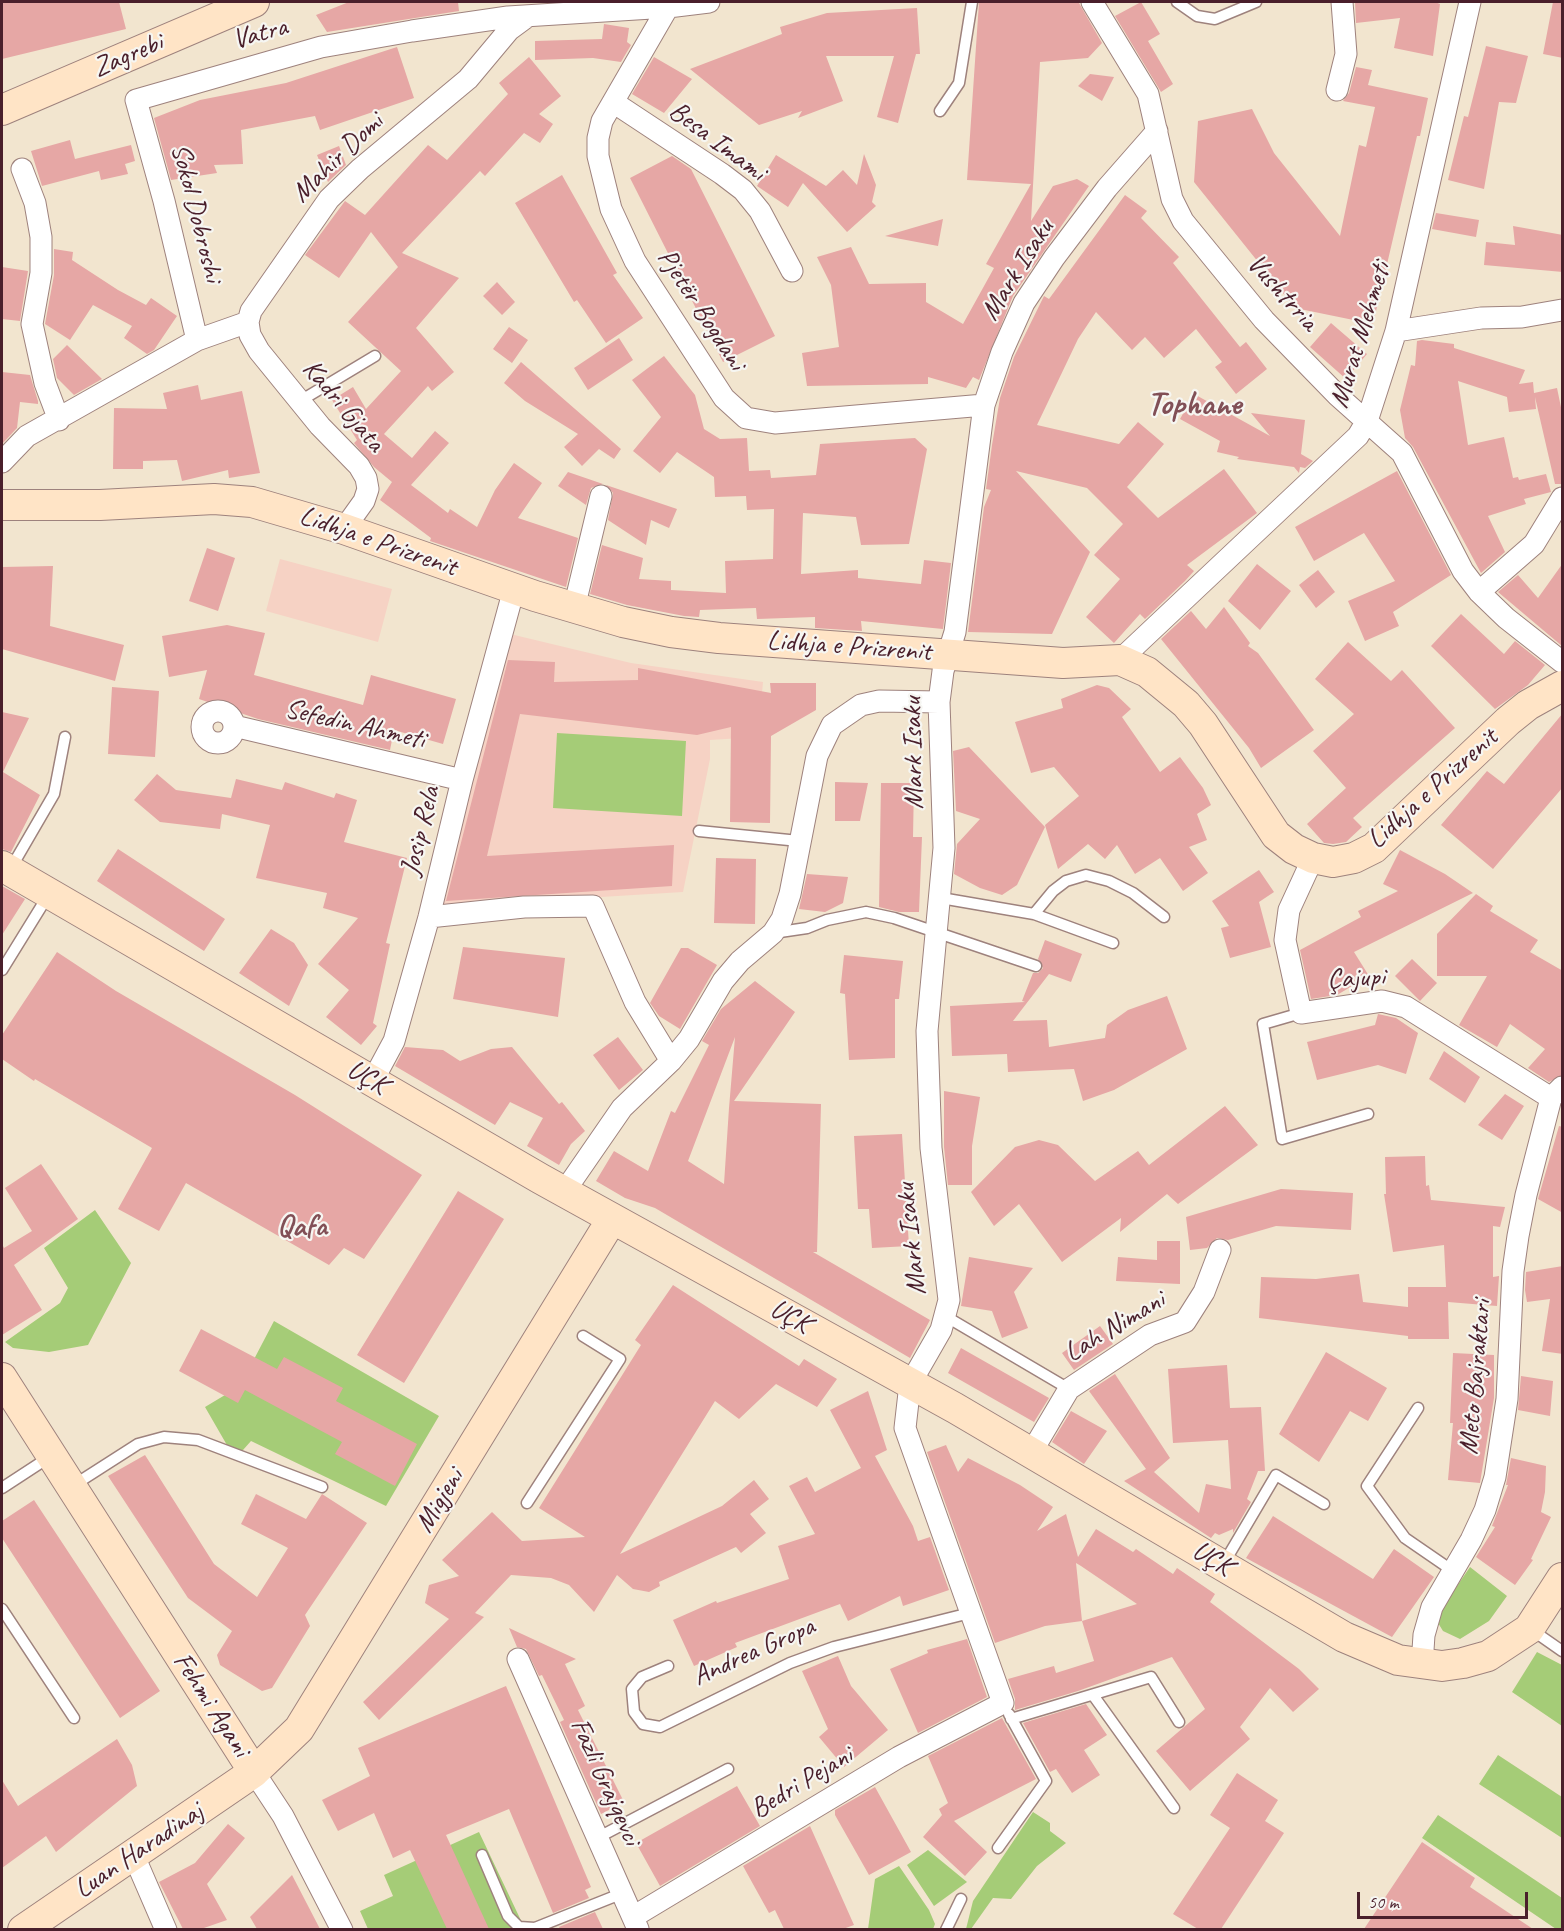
<!DOCTYPE html>
<html>
<head>
<meta charset="utf-8">
<style>
  body { margin:0 }
  #map { position:relative; width:1564px; height:1931px; overflow:hidden; background:#f2e5cf; font-family:Caveat,sans-serif }
  canvas { display:block }
  .frame { position:absolute; inset:0; border:3px solid #4a1f2b; pointer-events:none }
  .scale { position:absolute; left:1357px; top:1892px; width:171px; height:27px; box-sizing:border-box; border:3px solid #4a1f2b; border-top:0; padding-left:8px; font-size:18px; line-height:21px; white-space:nowrap; color:#4a1f2b; -webkit-text-stroke:4px #f6f6f2; paint-order:stroke }
</style>
</head>
<body>
<div id="map">
<canvas width="1564" height="1931"></canvas>
<div class="frame"></div>
<div class="scale">50 m</div>
</div>
<script>
const g = document.querySelector('canvas').getContext('2d');
g.lineJoin = 'round';
function fill(path, color) {
  g.fillStyle = color;
  g.fill(path, 'evenodd');
}
function toPath(rows) {
  const path = new Path2D();
  for (const r of rows) {
    if (r.length === 3) {
      path.moveTo(r[0] + r[2], r[1]);
      path.arc(r[0], r[1], r[2], 0, 2 * Math.PI);
      continue;
    }
    path.moveTo(r[0], r[1]);
    for (let i = 2; i < r.length; i += 2) path.lineTo(r[i], r[i + 1]);
  }
  return path;
}
function trace(path, color, width, dash) {
  g.strokeStyle = color;
  g.lineWidth = width;
  g.lineCap = dash ? 'butt' : 'round';
  g.setLineDash(dash || []);
  g.stroke(path);
}
function write(font, color, halo, rows, align = 'center') {
  g.font = font + ' Caveat,sans-serif';
  g.lineWidth = 4.5;
  g.setLineDash([]);
  g.textBaseline = 'middle';
  g.strokeStyle = halo;
  g.fillStyle = color;
  for (const [text, x, y, turn = 0] of rows) {
    g.save();
    g.translate(x, y);
    g.rotate((+turn || 0) * Math.PI / 180);
    g.textAlign = isNaN(turn) ? turn : align;
    if (halo) g.strokeText(text, 0, 0);
    g.fillText(text, 0, 0);
    g.restore();
  }
}
fill(toPath([
  [280,559,392,589,378,642,266,611],
  [506,633,631,663,763,682,758,737,710,740,710,759,683,892,436,907]
]), '#f6d2c4');
fill(toPath([
  [557,733,686,741,682,816,553,808],
  [95,1210,131,1263,88,1345,49,1352,13,1348,5,1342,60,1303,68,1288,44,1248],
  [274,1321,439,1416,386,1506,251,1441,235,1459,205,1407,240,1386],
  [1470,1567,1507,1596,1489,1621,1460,1639,1443,1631,1435,1618],
  [1537,1652,1562,1665,1562,1726,1512,1692],
  [1498,1755,1562,1797,1562,1838,1479,1784],
  [1033,1812,1050,1823,1050,1831,1066,1843,1037,1866,1011,1899,993,1898,971,1929,966,1929,973,1901],
  [1438,1815,1562,1898,1562,1929,1556,1929,1422,1838],
  [479,1832,525,1929,368,1929,360,1911,393,1896,384,1875],
  [928,1850,967,1882,934,1906,907,1865],
  [899,1866,929,1910,935,1924,933,1929,868,1929,875,1879]
]), '#a5cc77');
fill(toPath([
  [2,2,119,2,126,29,2,59],
  [349,2,458,2,459,11,327,32,316,15],
  [979,2,1079,3,1102,43,1088,58,1040,62,1031,221,1053,186,1077,179,1089,186,1013,296,979,380,973,377,966,388,928,377,928,384,807,386,802,353,839,347,831,285,817,257,851,247,869,284,926,283,926,302,963,324,994,268,986,264,1031,184,967,180],
  [1141,2,1160,34,1148,41,1173,84,1161,92,1115,16],
  [1355,2,1435,2,1440,4,1433,56,1394,48,1400,18,1356,23],
  [1553,2,1563,2,1563,58,1543,54],
  [917,8,920,54,916,54,898,123,877,117,894,56,826,56,843,101,798,118,802,111,759,125,690,69,782,34,780,27,827,13],
  [604,24,629,28,627,42,631,45,621,62,593,58,535,60,535,41,602,39],
  [1486,46,1528,56,1516,103,1499,102,1484,189,1448,180,1464,116,1468,117],
  [397,47,414,98,320,130,315,116,241,130,243,164,214,165,217,173,171,180,154,118,200,100,286,83],
  [529,57,561,96,539,114,553,124,540,143,524,133,485,176,480,171,402,253,459,278,416,328,454,372,432,391,428,386,384,434,412,458,435,431,449,443,411,485,448,513,450,509,477,527,495,490,514,463,542,483,518,518,578,538,566,587,430,541,431,538,380,500,392,482,374,467,354,443,357,440,332,400,353,387,366,409,401,371,348,322,398,267,371,232,339,278,305,255,345,201,365,215,428,145,447,160,508,94,499,83],
  [654,57,692,79,664,113,632,94],
  [1356,67,1372,70,1368,85,1428,98,1420,136,1417,136,1373,324,1295,308,1194,182,1198,121,1252,109,1274,153,1340,236,1359,145,1366,147,1375,107,1343,101,1349,93],
  [1090,74,1114,77,1102,101,1078,86],
  [70,140,75,159,131,145,135,161,125,164,128,174,101,180,99,171,42,186,31,151],
  [339,146,346,165,328,182,317,155],
  [864,154,876,185,872,202,876,206,847,232,803,183,788,207,757,186,776,155,826,186,843,170,857,185],
  [672,156,691,169,775,336,723,362,630,178],
  [562,175,617,273,613,275,643,318,606,343,577,300,574,302,515,203],
  [1125,195,1147,211,1141,218,1179,257,1173,263,1240,347,1246,342,1267,369,1236,394,1215,367,1222,362,1196,329,1164,358,1145,337,1132,350,1096,312,1078,339,1037,425,1119,444,1138,422,1164,444,1127,487,1158,518,1224,469,1257,513,1187,565,1194,571,1185,581,1145,619,1140,614,1114,643,1086,617,1120,579,1094,555,1123,524,1087,488,1016,471,1090,552,1052,634,968,632,984,507,991,490,986,489,992,445,1000,398,1014,357,1044,296,1049,299],
  [1436,213,1479,220,1476,237,1432,229],
  [943,219,938,246,885,236],
  [1513,226,1563,235,1563,272,1484,265,1486,242,1515,245],
  [54,249,73,252,72,260,118,290,146,305,151,298,177,316,154,350,147,354,124,338,132,326,93,305,70,340,45,324,54,275],
  [2,267,28,271,20,321,2,319],
  [497,282,515,302,502,315,483,296],
  [1331,323,1367,354,1346,379,1310,347],
  [509,327,528,340,512,363,493,349],
  [619,338,633,360,588,390,574,368],
  [1422,340,1454,344,1454,348,1525,370,1519,384,1533,382,1534,393,1557,388,1563,417,1563,484,1555,484,1535,397,1536,409,1509,412,1507,397,1458,381,1468,445,1504,437,1513,478,1518,477,1519,480,1546,474,1551,492,1524,499,1526,504,1488,516,1505,552,1481,573,1413,447,1405,438,1400,410,1411,365,1415,366,1417,341],
  [67,345,102,379,74,395,57,378,53,359],
  [664,356,695,395,704,429,720,439,747,438,749,471,770,470,771,478,816,475,820,444,915,438,927,449,909,544,861,545,856,517,803,513,801,574,858,570,858,578,921,584,924,560,951,563,943,629,861,621,862,631,815,628,815,617,757,619,756,608,700,610,699,617,684,616,627,605,590,594,602,545,643,558,639,579,671,581,671,590,726,593,725,561,773,559,774,509,747,510,746,496,715,497,714,477,677,452,660,473,633,451,661,417,632,380],
  [521,362,621,449,614,459,599,449,582,466,564,447,578,434,525,401,504,383],
  [2,372,30,375,38,401,38,404,20,402,17,428,2,444],
  [198,385,201,400,242,391,260,473,229,478,228,470,182,481,177,460,143,461,143,469,113,469,114,408,167,409,163,393],
  [1194,394,1270,436,1251,413,1305,420,1301,454,1313,461,1305,468,1300,467,1299,473,1294,467,1237,459,1239,457,1217,452,1220,441,1180,419],
  [1397,471,1451,575,1393,612,1399,626,1365,641,1348,601,1395,581,1364,533,1314,561,1295,527],
  [568,472,603,484,591,488,586,505,558,486],
  [606,485,677,509,669,528,651,520,646,545,608,520,613,493],
  [207,548,235,558,218,611,189,601],
  [1563,563,1563,645,1562,646,1498,592,1518,575,1538,598],
  [1257,564,1291,591,1260,630,1228,601],
  [53,566,50,626,124,645,115,681,2,649,2,567],
  [1318,570,1335,592,1316,608,1299,585],
  [1224,607,1250,643,1248,646,1258,653,1314,730,1261,768,1249,748,1161,639,1191,611,1206,629],
  [1461,614,1504,654,1515,641,1545,665,1528,685,1495,709,1431,646],
  [227,625,265,633,254,675,363,705,371,675,456,699,443,744,394,730,390,750,258,719,199,699,207,670,169,677,162,636],
  [1348,642,1391,681,1402,670,1455,728,1353,818,1362,827,1346,842,1333,844,1324,843,1307,824,1346,788,1313,751,1354,714,1315,679],
  [508,660,555,662,554,682,638,680,638,668,771,693,770,683,816,683,816,710,771,736,770,823,730,822,731,727,697,735,520,714,487,856,674,845,672,886,446,901],
  [1097,685,1109,688,1131,709,1122,717,1160,772,1180,757,1203,788,1211,805,1197,814,1207,840,1189,847,1208,873,1183,891,1160,858,1135,874,1117,845,1105,859,1088,844,1058,869,1045,825,1079,796,1054,767,1031,773,1015,722,1063,708,1061,699],
  [112,687,159,691,155,757,108,754],
  [2,712,29,718,3,772,40,795,11,852,2,849],
  [1563,713,1563,787,1493,869,1441,825,1487,771,1504,784],
  [969,747,1045,827,1017,885,1002,895,980,888,954,874,957,844,980,819,956,811,953,751],
  [157,774,176,790,231,798,236,779,282,790,285,782,334,798,336,793,357,800,344,842,407,858,386,943,390,944,373,1023,377,1026,361,1045,326,1017,349,990,318,964,358,918,323,908,327,893,256,878,270,825,222,814,220,829,160,822,134,800],
  [835,782,868,783,860,821,835,821],
  [881,783,914,783,913,837,922,837,919,912,899,912,879,907],
  [118,849,225,919,204,951,97,881],
  [1400,850,1445,874,1473,893,1354,952,1369,976,1337,995,1311,999,1300,950,1361,917,1358,911,1398,891,1383,884],
  [716,858,756,859,755,924,714,923],
  [1259,870,1274,892,1259,902,1271,947,1230,958,1221,928,1229,926,1212,901],
  [807,874,848,877,843,903,825,912,799,909],
  [2,886,25,899,2,935],
  [1476,894,1493,906,1490,911,1538,940,1530,952,1563,971,1563,1075,1549,1082,1528,1068,1545,1049,1510,1024,1497,1047,1459,1025,1487,976,1437,976,1437,934],
  [271,929,294,943,308,965,289,1006,239,973],
  [1045,940,1082,954,1071,982,1049,974,1013,1021,1047,1020,1049,1047,1105,1038,1107,1025,1128,1010,1167,996,1187,1049,1114,1090,1083,1101,1074,1069,1008,1072,1007,1054,952,1056,950,1006,1025,1002,1022,1001,1033,973,1038,973,1043,968,1038,959],
  [463,947,565,958,558,1017,453,999],
  [681,948,688,948,717,965,680,1029,659,1016,650,1003],
  [57,952,116,991,295,1095,422,1175,364,1259,344,1248,329,1265,186,1183,159,1231,118,1209,152,1148,35,1079,34,1081,2,1059,2,1035],
  [844,955,903,961,899,999,895,999,895,1058,849,1060,845,994,840,993],
  [1412,959,1437,983,1420,1001,1395,976],
  [755,981,795,1012,734,1101,821,1104,817,1252,813,1252,930,1320,910,1358,655,1208,625,1198,596,1181,614,1151,648,1171,671,1111,675,1113,709,1045,702,1041,721,1009],
  [735,1037,729,1108,724,1184,688,1161],
  [1378,1014,1396,1018,1418,1033,1406,1074,1378,1065,1317,1080,1307,1042,1375,1025],
  [618,1037,643,1070,619,1090,593,1055],
  [405,1047,443,1050,460,1061,491,1049,512,1047,559,1104,562,1102,585,1131,571,1144,559,1165,527,1146,543,1118,510,1102,495,1125,395,1066],
  [1444,1051,1480,1077,1465,1103,1429,1079],
  [944,1091,980,1097,972,1146,972,1185,948,1185,944,1147],
  [1505,1094,1524,1106,1502,1140,1478,1125],
  [1225,1106,1258,1145,1178,1204,1167,1194,1120,1232,1121,1218,1062,1262,1019,1204,994,1226,971,1192,1015,1147,1039,1140,1058,1145,1095,1181,1138,1151,1149,1165],
  [1559,1126,1563,1127,1563,1213,1538,1199],
  [902,1134,909,1246,872,1248,869,1209,858,1209,854,1136],
  [1425,1156,1426,1186,1429,1185,1431,1200,1505,1207,1500,1227,1493,1226,1493,1277,1499,1276,1497,1306,1448,1302,1449,1339,1408,1339,1408,1336,1259,1318,1261,1277,1316,1279,1359,1274,1363,1302,1408,1307,1408,1287,1446,1287,1444,1245,1393,1252,1384,1194,1386,1194,1385,1157],
  [41,1164,78,1219,14,1265,42,1310,2,1335,2,1244,4,1248,32,1231,5,1188],
  [1281,1189,1353,1193,1351,1230,1276,1226,1228,1240,1217,1238,1207,1248,1190,1250,1186,1217],
  [458,1191,504,1219,404,1383,357,1355],
  [1157,1241,1180,1241,1180,1284,1116,1281,1118,1257,1157,1260],
  [969,1257,1033,1268,1014,1292,1028,1328,1002,1338,992,1311,961,1306],
  [1563,1266,1563,1354,1542,1351,1550,1299,1527,1302,1525,1290,1526,1272],
  [673,1285,799,1366,804,1359,837,1379,817,1407,776,1384,739,1419,715,1401,620,1554,722,1506,754,1480,769,1499,750,1514,766,1533,741,1553,736,1547,659,1582,660,1586,649,1592,633,1589,617,1575,594,1612,569,1585,551,1578,511,1575,475,1613,484,1617,379,1720,363,1702,449,1619,425,1603,429,1585,459,1576,442,1560,492,1512,522,1541,585,1537,539,1508,641,1345,635,1340],
  [1100,1326,1113,1344,1074,1370,1062,1353],
  [201,1329,277,1369,284,1357,343,1388,336,1401,417,1444,395,1486,335,1454,342,1442,245,1390,238,1403,179,1371],
  [961,1348,1049,1398,1034,1422,948,1373],
  [1326,1352,1387,1388,1368,1421,1350,1411,1319,1462,1279,1434],
  [1453,1353,1494,1355,1494,1398,1480,1483,1448,1480,1453,1423,1450,1423],
  [1227,1365,1230,1408,1261,1407,1265,1471,1258,1471,1247,1499,1251,1502,1233,1533,1233,1529,1219,1535,1215,1533,1211,1538,1124,1481,1146,1469,1089,1391,1115,1374,1170,1458,1154,1472,1199,1513,1206,1484,1231,1489,1228,1440,1173,1443,1168,1369],
  [1521,1376,1553,1381,1550,1416,1518,1410],
  [868,1391,887,1450,875,1456,913,1526,918,1541,930,1537,949,1590,903,1606,900,1596,848,1621,840,1604,735,1643,737,1647,694,1666,673,1620,716,1601,717,1603,789,1579,778,1546,815,1534,789,1486,807,1477,815,1492,861,1468,830,1410],
  [1071,1411,1107,1431,1084,1464,1052,1442],
  [946,1445,958,1472,968,1458,1020,1485,1053,1507,1037,1531,1066,1514,1078,1557,1096,1529,1133,1552,1136,1549,1173,1574,1177,1568,1215,1594,1210,1602,1299,1669,1319,1689,1293,1712,1270,1688,1240,1727,1250,1739,1190,1791,1156,1751,1205,1709,1172,1657,1078,1691,1015,1710,1015,1699,1008,1679,1054,1666,1056,1673,1094,1661,1082,1621,1045,1626,995,1643,927,1452],
  [1076,1563,1081,1566,1137,1604,1082,1621],
  [145,1455,214,1564,257,1597,288,1548,241,1524,256,1494,306,1519,322,1494,367,1523,305,1615,310,1626,272,1688,262,1691,220,1665,217,1655,232,1631,188,1598,108,1476],
  [1511,1458,1546,1466,1545,1492,1541,1512,1551,1517,1531,1559,1533,1560,1515,1585,1476,1557,1495,1527,1492,1526,1508,1485,1506,1485],
  [34,1500,160,1691,120,1718,2,1538,2,1521],
  [1273,1516,1373,1579,1394,1549,1434,1577,1392,1637,1246,1558],
  [509,1628,576,1659,565,1664,585,1706,578,1710,624,1802,601,1814,560,1722,564,1720,542,1675,539,1676,526,1649,517,1647],
  [967,1639,987,1697,918,1733,890,1669,928,1653,927,1650],
  [838,1656,851,1686,888,1730,844,1767,819,1737,828,1729,802,1671],
  [506,1686,591,1887,585,1890,589,1898,553,1913,509,1809,446,1835,489,1929,447,1929,410,1850,393,1858,374,1813,338,1831,322,1800,370,1776,358,1748],
  [1086,1704,1107,1735,1084,1750,1100,1775,1072,1793,1056,1769,1050,1772,1023,1723],
  [1002,1718,1036,1779,954,1821,987,1852,965,1876,923,1837,942,1815,939,1809,948,1803,928,1756],
  [117,1739,132,1765,137,1786,56,1852,46,1836,2,1868,2,1780,18,1806],
  [1237,1773,1278,1800,1265,1821,1284,1833,1221,1929,1198,1929,1173,1914,1230,1828,1210,1815],
  [737,1786,760,1826,660,1886,636,1843],
  [875,1787,911,1852,869,1875,835,1815,835,1810],
  [228,1824,245,1838,207,1884,227,1920,201,1929,183,1929,159,1882,195,1863],
  [810,1826,854,1925,843,1929,784,1929,775,1910,769,1913,743,1866],
  [1422,1842,1475,1878,1470,1887,1533,1929,1364,1929],
  [292,1875,320,1929,257,1929,250,1917],
  [595,1912,603,1929,560,1929,559,1927]
]), '#e6a7a5');
const lane = toPath([
  [1177,2,1197,16,1215,19,1256,2],
  [940,111,959,83,972,2],
  [300,401,375,356],
  [699,831,799,841],
  [11,868,54,794,65,737],
  [941,898,1034,914,1113,943],
  [1034,914,1053,891,1066,881,1086,875,1109,881,1133,893,1164,917],
  [773,933,807,928,827,920,866,912,894,918,1036,966],
  [2,970,49,894],
  [1301,1013,1263,1024,1282,1139,1368,1114],
  [945,1316,1069,1389],
  [1418,1408,1367,1486,1405,1538,1453,1571],
  [74,1485,138,1444,164,1437,198,1440,322,1487],
  [2,1488,51,1456],
  [527,1503,620,1359,583,1336],
  [1224,1563,1276,1475,1324,1504],
  [2,1609,74,1718],
  [1532,1630,1562,1651],
  [668,1666,642,1677,632,1689,634,1712,643,1724,660,1727,790,1663,834,1647,970,1613],
  [1093,1695,1174,1808],
  [1011,1719,1151,1677,1179,1722],
  [599,1837,728,1769],
  [998,1848,1046,1781,1009,1714],
  [482,1855,508,1916,519,1927,535,1928,623,1893],
  [946,1930,961,1899]
]);
const street = toPath([
  [1092,2,1148,94,1172,199,1183,221,1264,320,1338,396,1402,453,1463,571,1479,592,1506,618,1562,662],
  [668,7,602,121,598,138,598,156,611,209,635,261,724,398,746,418,775,423,984,405],
  [1337,90,1346,54,1342,2],
  [613,102,722,174,743,190,760,211,792,271],
  [22,169,35,203,41,237,41,273,32,324,45,383,59,420],
  [248,322,250,335,259,351,320,426,359,466,366,478,368,489,364,501,344,529],
  [1396,331,1481,318,1522,317,1562,310],
  [197,340,164,201,136,100,321,47,412,31,508,17,668,7,709,2],
  [2,462,27,436,197,340,248,322,251,311,329,199,360,169,468,79,509,30,528,16],
  [1479,592,1534,544,1562,498],
  [574,608,601,496],
  [1120,660,1358,436,1367,421,1396,331,1470,2],
  [218,727,16],
  [234,726,462,780],
  [1313,858,1289,910,1285,940,1301,1013,1382,1001,1406,1007,1551,1098],
  [429,917,524,907,593,906,635,1002,671,1061],
  [372,1082,394,1041,429,917,462,780,514,589],
  [564,1192,622,1108,671,1061,689,1039,723,981,740,961,773,933,782,919,790,894,817,756,832,725,861,705,879,701,939,702],
  [1031,1453,1069,1389,1150,1335,1185,1322,1204,1292,1220,1250],
  [518,1659,638,1929],
  [1422,1665,1424,1635,1432,1607,1471,1540,1485,1510,1495,1477,1507,1399,1513,1271,1518,1236,1526,1195,1551,1098,1562,1087],
  [254,1772,283,1816,342,1930],
  [134,1856,166,1930],
  [633,1917,899,1757,1003,1703,905,1428,910,1384,941,1330,949,1300,931,1148,927,1031,944,848,939,702,943,671,955,632,984,405,1002,352,1024,303,1054,258,1107,188,1157,131]
]);
const secondary = toPath([
  [2,110,254,2],
  [2,505,100,505,214,499,252,502,344,529,535,596,623,622,671,632,719,638,1063,663,1120,660,1147,672,1186,704,1203,724,1276,835,1294,849,1313,858,1333,862,1354,858,1374,848,1508,721,1528,705,1562,686],
  [2,866,541,1179,955,1408,1344,1637,1398,1660,1442,1666,1463,1663,1488,1656,1529,1629,1562,1578],
  [2,1378,254,1772],
  [23,1930,254,1772,299,1729,612,1219]
]);
trace(lane, '#9e827d', 13);
trace(street, '#9e827d', 23);
trace(secondary, '#9e827d', 32);
trace(lane, '#fff', 10);
trace(street, '#fff', 21);
trace(secondary, '#ffe4c6', 30);
write('28px', '#4a1f2b', '#f6f6f2', [
  ["Vatra",260,34,-15],
  ["Zagrebi",128,56,-23],
  ["Besa Imami",717,142,37],
  ["Mahir Domi",338,158,-44],
  ["Sokol Dobroshi",196,213,76],
  ["Mark Isaku",1018,270,-58],
  ["Vushtrria",1282,293,48],
  ["Pjetër Bogdani",701,310,57],
  ["Murat Mehmeti",1361,335,-73],
  ["Kadri Gjata",343,406,50],
  ["Lidhja e Prizrenit",378,542,19],
  ["Lidhja e Prizrenit",849,647,4],
  ["Sefedin Ahmeti",355,725,13],
  ["Mark Isaku",914,753,-91],
  ["Lidhja e Prizrenit",1433,789,-42],
  ["Josip Rela",421,831,-76],
  ["Çajupi",1356,979,-3],
  ["UÇK",367,1078,30],
  ["Mark Isaku",912,1239,-96],
  ["UÇK",790,1317,29],
  ["Lah Nimani",1115,1327,-31],
  ["Meto Bajraktari",1476,1377,-85],
  ["Migjeni",440,1501,-59],
  ["UÇK",1212,1559,31],
  ["Andrea Gropa",754,1652,-24],
  ["Fehmi Agani",211,1705,57],
  ["Fazli Grajqevci",605,1782,66],
  ["Bedri Pejani",802,1783,-31],
  ["Luan Haradinaj",139,1851,-34]
]);
write('bold 30px', '#814f56', '#f6f6f2', [
  ["Qafa",302,1227]
]);
write('bold 34px', '#814f56', '#f6f6f2', [
  ["Tophane",1194,405]
]);
</script>
</body>
</html>
